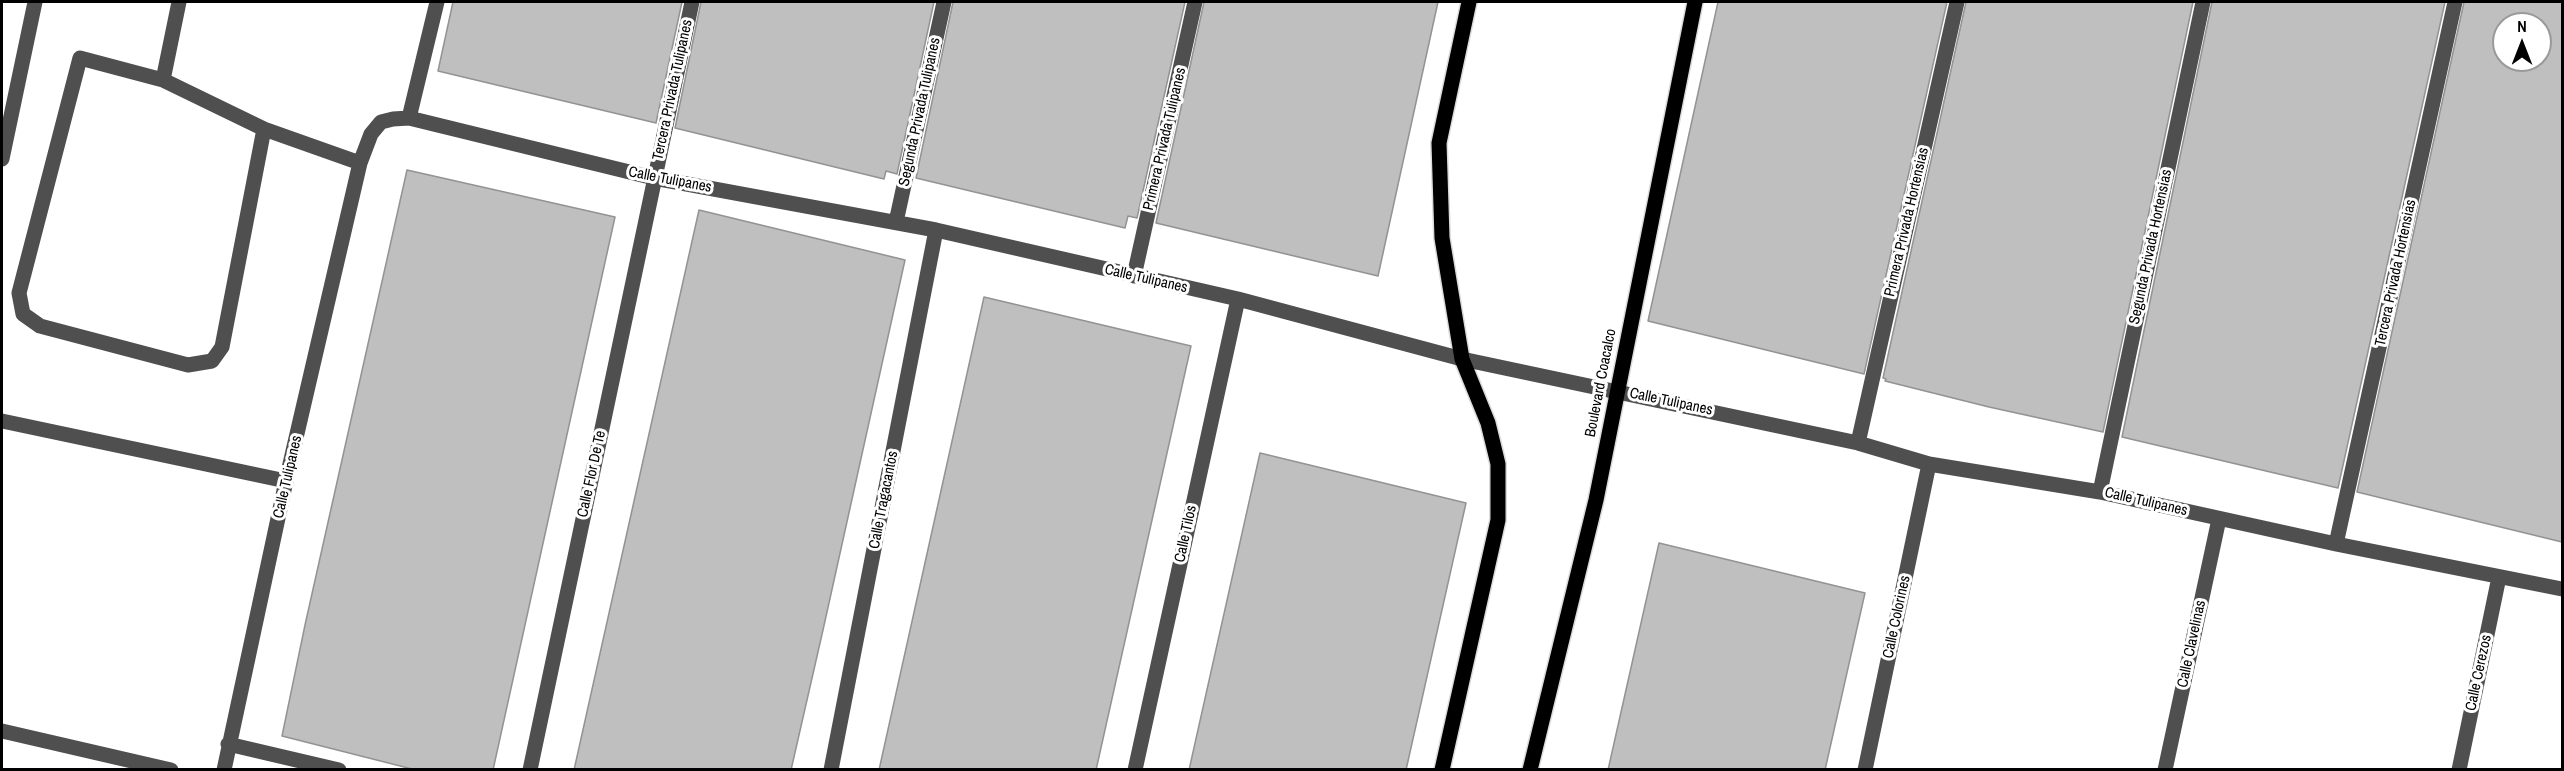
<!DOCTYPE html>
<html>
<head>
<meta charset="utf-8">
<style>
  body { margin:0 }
  #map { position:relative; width:2564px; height:771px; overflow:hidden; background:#fff; font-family:"Archivo Narrow",sans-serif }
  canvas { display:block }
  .frame { position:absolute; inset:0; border:3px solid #000; pointer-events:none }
  .north { position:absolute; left:2492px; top:12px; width:60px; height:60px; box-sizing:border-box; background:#fff; border:2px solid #999; border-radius:50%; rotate:0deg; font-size:16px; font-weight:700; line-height:24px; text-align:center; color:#000 }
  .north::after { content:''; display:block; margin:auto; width:21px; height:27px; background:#000; clip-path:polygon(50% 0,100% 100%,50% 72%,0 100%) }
</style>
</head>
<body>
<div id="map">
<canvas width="2564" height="771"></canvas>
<div class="frame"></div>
<div class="north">N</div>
</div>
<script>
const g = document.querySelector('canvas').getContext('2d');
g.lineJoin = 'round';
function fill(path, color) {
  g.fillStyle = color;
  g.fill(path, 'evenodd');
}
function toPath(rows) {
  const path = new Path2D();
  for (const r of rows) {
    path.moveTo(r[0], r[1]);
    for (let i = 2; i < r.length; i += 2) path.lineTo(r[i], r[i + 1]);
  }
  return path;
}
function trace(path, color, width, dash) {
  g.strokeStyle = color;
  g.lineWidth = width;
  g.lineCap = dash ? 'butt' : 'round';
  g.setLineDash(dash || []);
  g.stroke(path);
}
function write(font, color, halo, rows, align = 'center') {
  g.font = font + ' "Archivo Narrow",sans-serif';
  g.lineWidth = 6;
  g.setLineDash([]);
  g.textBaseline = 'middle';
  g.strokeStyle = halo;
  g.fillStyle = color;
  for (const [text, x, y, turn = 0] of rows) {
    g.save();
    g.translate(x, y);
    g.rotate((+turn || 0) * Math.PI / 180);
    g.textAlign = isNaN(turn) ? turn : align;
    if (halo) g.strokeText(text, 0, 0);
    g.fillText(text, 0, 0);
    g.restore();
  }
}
const building = toPath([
  [453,2,682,2,656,123,438,71,453,2],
  [701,2,934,2,897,174,886,171,884,179,675,128,701,2],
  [953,2,1185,2,1137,218,1128,216,1125,228,916,178,953,2],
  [1204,2,1438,2,1378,276,1156,223,1204,2],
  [1718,2,1947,2,1864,374,1648,321,1718,2],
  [1966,2,2193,2,2103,432,1989,407,1885,381,1886,379,1883,378,1966,2],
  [2212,2,2445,2,2338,488,2122,437,2212,2],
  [2464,2,2562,2,2562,542,2357,492,2464,2],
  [2504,24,2540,24,2540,60,2504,60,2504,24],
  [407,170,615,217,493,770,416,770,282,736,305,625,407,170],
  [699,210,905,260,823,630,791,770,574,770,699,210],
  [984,297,1191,346,1096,770,879,770,984,297],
  [1260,453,1466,503,1406,770,1189,770,1260,453],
  [1659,543,1865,593,1825,770,1608,770,1659,543]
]);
fill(building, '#bfbfbf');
trace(building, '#939393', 1.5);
const major = toPath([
  [1442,770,1498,520,1498,464,1488,423,1462,359,1442,238,1439,143,1469,2],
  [1530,770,1596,500,1695,2]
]);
trace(major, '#dbdbdb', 18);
trace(toPath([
  [163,80,179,2],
  [409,118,437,2],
  [264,129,222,347,212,361,188,365,40,326,23,314,19,293,80,58,163,80,264,129,360,163],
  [2,159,35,2],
  [896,222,944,2],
  [1134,276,1195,2],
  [2,421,286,481],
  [1858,443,1957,2],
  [2100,492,2203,2],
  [2336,544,2455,2],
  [2,731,171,770],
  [228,744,339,770],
  [224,770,286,481,360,163,371,134,381,122,393,119,409,118,654,178,936,230,1238,299,1462,359,1858,443,1929,464,2100,492,2336,544,2562,589],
  [530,770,692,2],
  [831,770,936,230],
  [1135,770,1238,299],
  [1865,770,1929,464],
  [2165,770,2219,519],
  [2459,770,2499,577]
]), '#4f4f4f', 15);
trace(major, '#000', 15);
write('15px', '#000', '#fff', [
  ["Tercera Privada Tulipanes",673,90,-78],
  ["Segunda Privada Tulipanes",920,112,-78],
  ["Primera Privada Tulipanes",1165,139,-77],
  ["Calle Tulipanes",670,180,11],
  ["Primera Privada Hortensias",1907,222,-77],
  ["Segunda Privada Hortensias",2151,247,-78],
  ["Tercera Privada Hortensias",2396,273,-78],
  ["Calle Tulipanes",1146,279,13],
  ["Boulevard Coacalco",1601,383,-79],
  ["Calle Tulipanes",1671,402,12],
  ["Calle Flor De Te",592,474,-78],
  ["Calle Tulipanes",288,477,-77],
  ["Calle Tragacantos",884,500,-79],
  ["Calle Tulipanes",2146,502,13],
  ["Calle Tilos",1186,534,-78],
  ["Calle Colorines",1897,617,-78],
  ["Calle Clavelinas",2192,644,-78],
  ["Calle Cerezos",2479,673,-78]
]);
</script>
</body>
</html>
